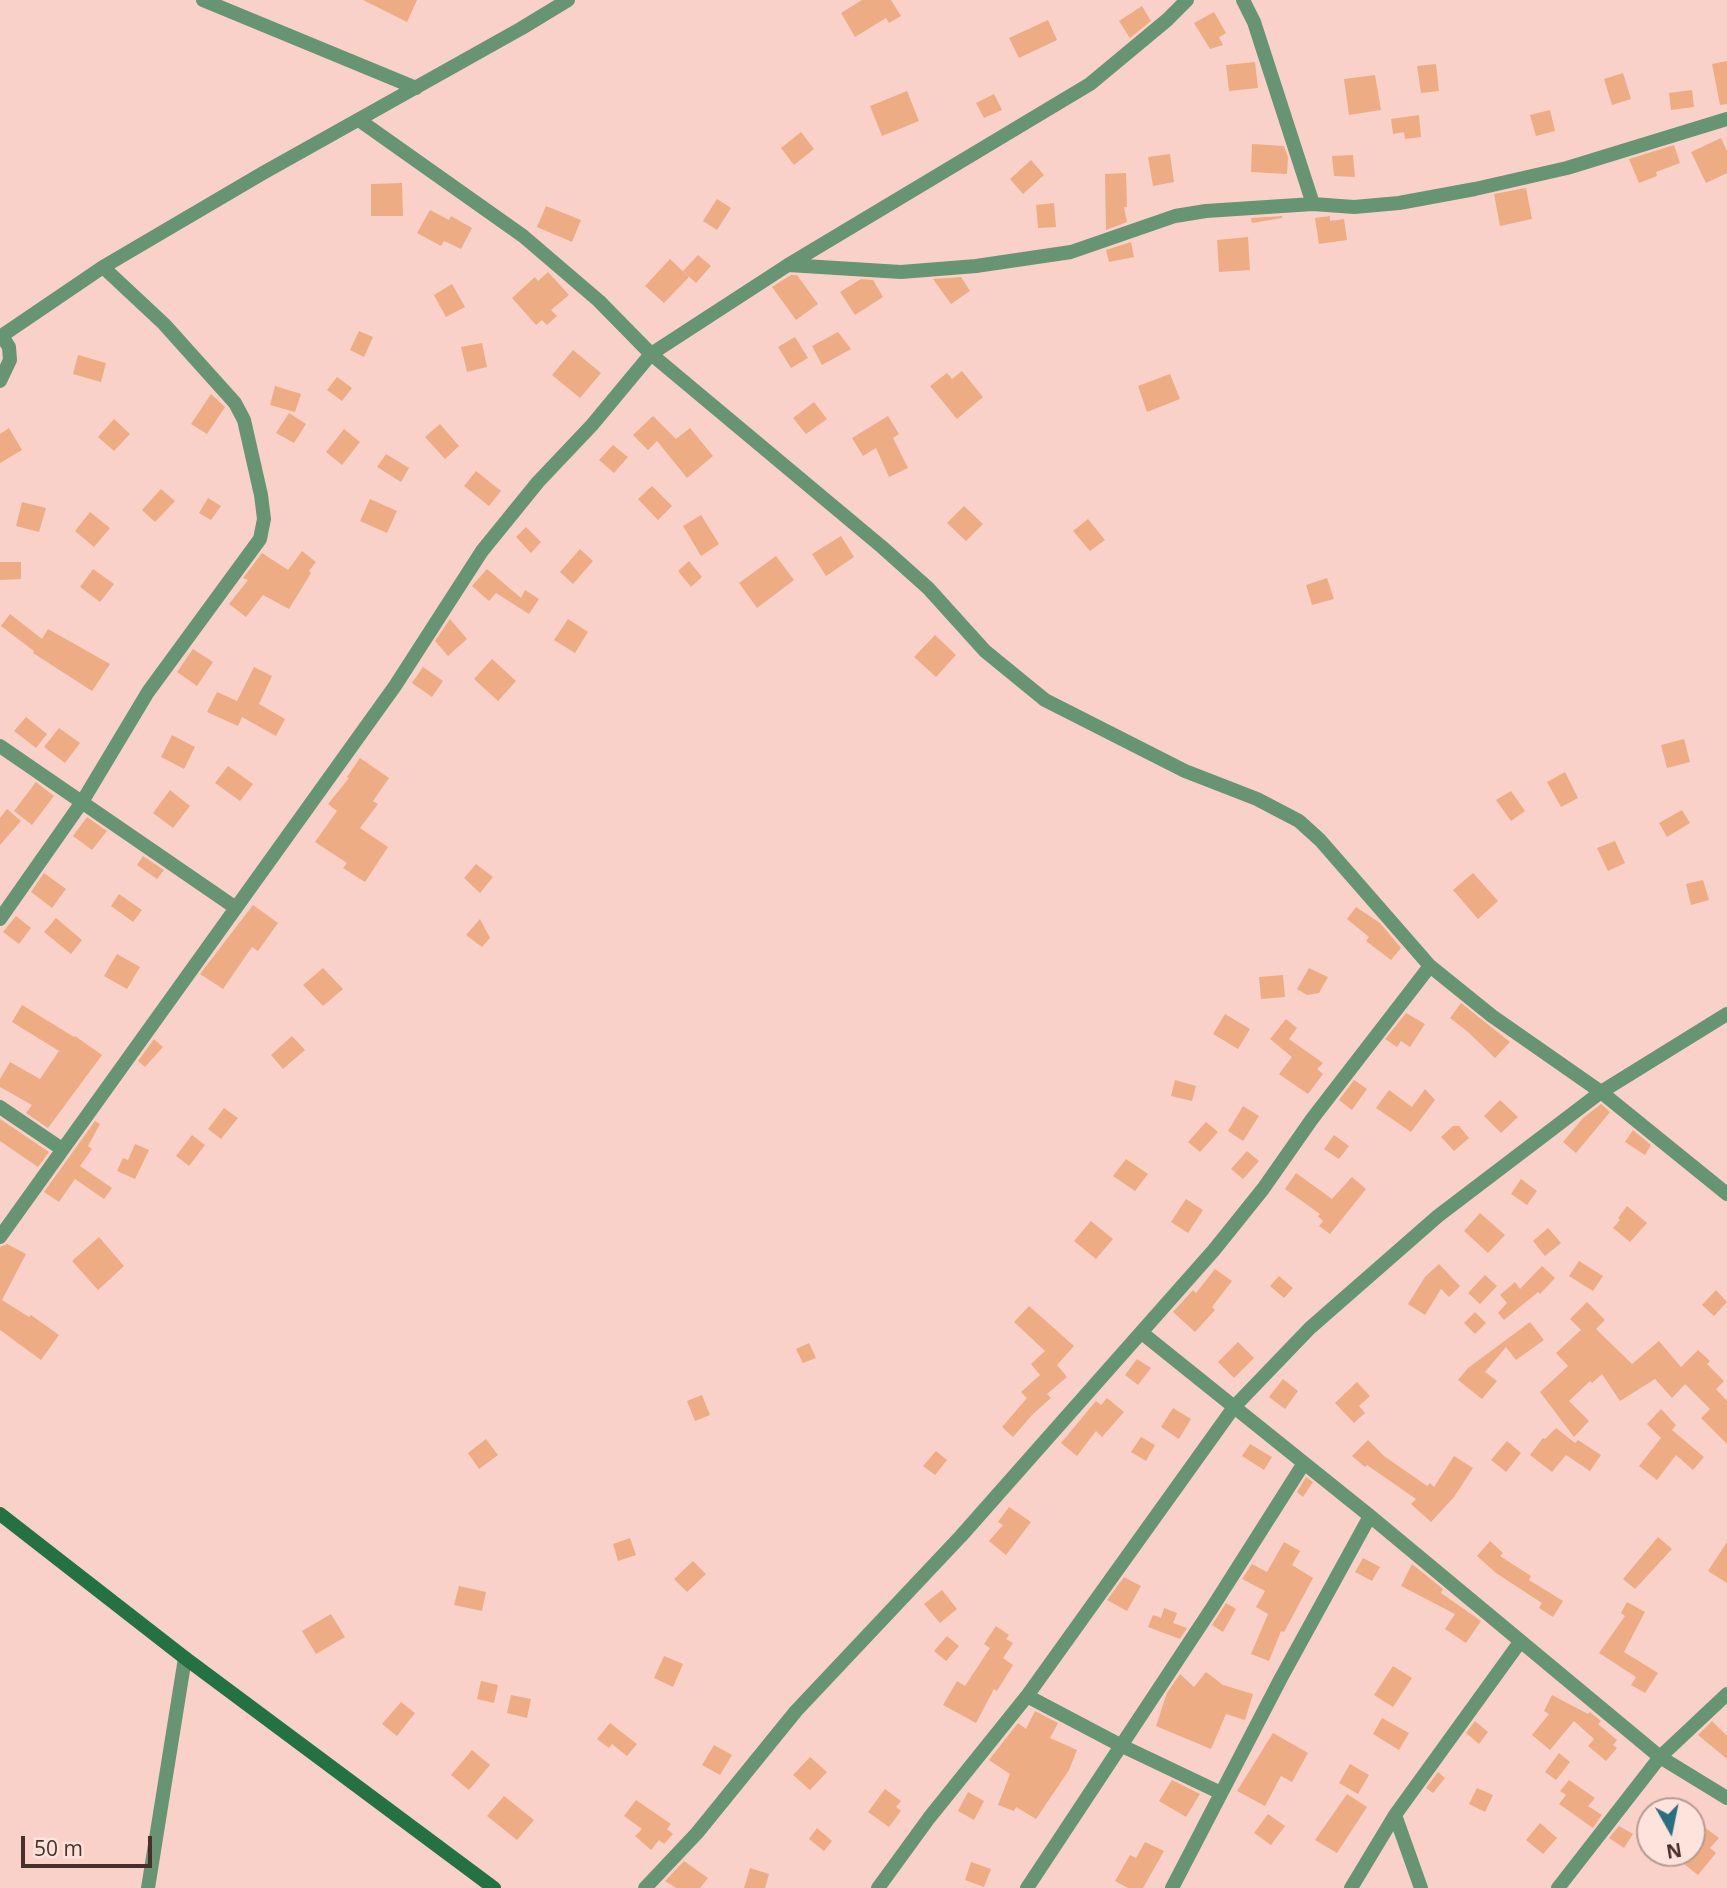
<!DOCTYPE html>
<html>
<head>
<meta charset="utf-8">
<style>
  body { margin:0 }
  #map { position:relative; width:1727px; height:1888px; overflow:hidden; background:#fad1c8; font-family:"Open Sans",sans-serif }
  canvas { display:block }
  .north { position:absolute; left:1636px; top:1797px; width:70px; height:70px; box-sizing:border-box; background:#fee2dc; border:2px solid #b69a94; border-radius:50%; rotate:171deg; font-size:19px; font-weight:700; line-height:28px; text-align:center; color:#492f29 }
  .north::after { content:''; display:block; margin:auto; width:24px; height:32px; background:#296f7d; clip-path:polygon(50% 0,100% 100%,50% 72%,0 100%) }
  .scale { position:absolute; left:21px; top:1836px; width:131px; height:32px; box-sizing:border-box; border:4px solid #492f29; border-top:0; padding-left:9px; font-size:21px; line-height:24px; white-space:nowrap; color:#492f29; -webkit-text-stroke:5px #fee2dc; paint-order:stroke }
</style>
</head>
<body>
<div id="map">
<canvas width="1727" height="1888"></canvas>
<div class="north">N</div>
<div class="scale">50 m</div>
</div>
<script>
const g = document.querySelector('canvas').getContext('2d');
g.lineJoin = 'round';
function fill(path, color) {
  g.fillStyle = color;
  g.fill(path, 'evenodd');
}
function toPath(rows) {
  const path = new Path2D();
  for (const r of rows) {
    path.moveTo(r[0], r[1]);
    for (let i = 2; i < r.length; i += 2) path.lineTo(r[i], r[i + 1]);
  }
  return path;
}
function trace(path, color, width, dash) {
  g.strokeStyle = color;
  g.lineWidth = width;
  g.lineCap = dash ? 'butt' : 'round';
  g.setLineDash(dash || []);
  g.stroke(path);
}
fill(toPath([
  [363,0,417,0,407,22],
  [862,0,891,0,901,16,889,23,886,18,855,37,841,13],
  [1142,6,1151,21,1130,38,1119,21],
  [1214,12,1226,33,1219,37,1223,45,1210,49,1194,23],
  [1048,20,1057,40,1019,58,1009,38],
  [1727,61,1727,104,1720,105,1712,64],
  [1255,62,1258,88,1229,91,1226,65],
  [1436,64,1439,91,1421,93,1417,66],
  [1623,73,1631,99,1612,105,1604,79],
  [1375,75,1381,110,1349,115,1344,79],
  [1692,90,1694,107,1671,110,1669,93],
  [907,91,919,121,882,136,870,106],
  [994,94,1002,110,984,118,976,103],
  [1550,110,1555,131,1536,136,1530,115],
  [1419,115,1421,137,1405,139,1404,132,1393,134,1391,119],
  [801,132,814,149,794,165,781,148],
  [1721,138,1727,151,1727,173,1706,183,1691,152],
  [1252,144,1284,146,1288,157,1287,174,1251,172],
  [1674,145,1680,163,1656,172,1657,176,1639,183,1629,159],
  [1170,154,1174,182,1153,186,1148,157],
  [1353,155,1355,177,1334,176,1332,156],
  [1031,160,1044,175,1023,194,1010,179],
  [1126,173,1127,207,1124,207,1127,222,1106,230,1105,174],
  [402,183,403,216,371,216,371,184],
  [1526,188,1532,219,1500,226,1494,194],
  [717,199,731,208,717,230,703,221],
  [1054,203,1056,227,1038,228,1036,205],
  [546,206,581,220,572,242,537,227],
  [430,210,449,220,451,216,472,228,461,249,444,241,441,246,417,233],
  [1282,216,1282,218,1252,223,1251,218],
  [1330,216,1330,221,1344,219,1347,240,1319,244,1315,218],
  [1248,237,1250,270,1219,272,1217,240],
  [1131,242,1134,257,1109,262,1106,250],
  [698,255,711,266,696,283,683,271],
  [670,259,689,277,664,303,645,286],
  [548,272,569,295,551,310,557,316,547,325,542,320,536,325,512,298,535,277,538,281],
  [791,275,797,275,818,304,796,320,772,287],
  [961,277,970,291,951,304,933,279],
  [861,279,873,280,883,297,855,315,840,292],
  [452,284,465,307,446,317,434,295],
  [359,331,373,337,364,357,350,350],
  [838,332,851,349,822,365,812,346],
  [795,337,808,358,791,368,778,347],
  [482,343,487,367,467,372,461,347],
  [573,350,601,373,580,398,552,375],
  [78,355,106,363,101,382,73,374],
  [962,371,983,397,957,419,930,386,947,373,952,379],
  [1170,374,1180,399,1147,412,1138,386],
  [337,377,352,388,342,401,327,390],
  [275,386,301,394,295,412,270,405],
  [211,394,225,407,207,434,191,424],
  [814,402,827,419,806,434,793,418],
  [289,413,306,424,294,443,276,433],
  [653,416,676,439,690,428,713,456,687,478,657,441,648,450,633,435],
  [888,416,899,434,893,438,908,468,889,477,876,448,863,456,852,438],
  [114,419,130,434,114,451,98,437],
  [440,424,459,446,445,459,425,437],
  [9,428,22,450,0,463,0,434],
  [344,429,360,442,342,465,326,452],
  [613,445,628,457,614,473,599,460],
  [386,454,409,468,401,482,377,467],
  [476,471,501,491,489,506,464,486],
  [652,486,672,506,658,520,638,499],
  [161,489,175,501,155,522,142,510],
  [208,498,221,506,211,520,199,513],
  [370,499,397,511,387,533,360,521],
  [22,502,46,508,39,532,16,526],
  [964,506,983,524,966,541,947,523],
  [90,512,110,528,94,547,75,531],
  [701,515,719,544,701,556,683,526],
  [1088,519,1105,540,1090,551,1073,531],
  [526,527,541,542,531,553,516,537],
  [841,536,854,557,826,576,812,554],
  [580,549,593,561,573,584,560,572],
  [302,551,316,562,309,571,311,573,289,609,263,595,246,617,229,604,248,580,243,578,262,553,288,570],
  [776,556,794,580,757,608,739,583],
  [689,561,702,577,691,587,678,571],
  [0,562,21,562,21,579,0,580],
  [93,569,114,584,100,602,80,587],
  [487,569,521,598,525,590,539,599,529,614,496,593,489,601,472,586],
  [1327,578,1334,599,1312,605,1306,585],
  [10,614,42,639,48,629,110,664,92,691,33,653,34,651,1,626],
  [450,619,467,639,448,656,435,641],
  [568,619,588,632,575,653,554,640],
  [935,635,956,655,936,677,914,657],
  [193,649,213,662,197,686,177,672],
  [492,659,516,681,498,701,474,679],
  [254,667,272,676,259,704,285,719,276,736,242,717,238,726,207,712,217,692,237,701],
  [423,667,443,681,432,697,412,683],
  [26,717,47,734,36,748,14,731],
  [59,728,80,743,65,763,44,747],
  [172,735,195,747,184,769,161,757],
  [1684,739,1690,762,1667,768,1661,745],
  [360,758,389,778,373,801,378,804,360,828,388,847,365,882,343,868,347,863,315,842,337,811,328,804,349,778,347,777],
  [228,766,253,784,240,801,215,783],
  [1565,772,1578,798,1561,807,1547,782],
  [36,782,54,796,32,825,14,811],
  [170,790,190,806,173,828,153,813],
  [1511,791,1525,811,1511,821,1496,800],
  [7,809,21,821,0,845,0,818],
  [1682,810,1690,823,1667,837,1659,823],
  [87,817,107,831,92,850,73,836],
  [1615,841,1625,863,1608,871,1597,848],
  [143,856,164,870,157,879,137,865],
  [476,864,493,877,480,893,464,878],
  [44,873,66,889,52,908,31,892],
  [1473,873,1498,901,1478,919,1453,890],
  [1703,880,1709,900,1691,905,1686,884],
  [119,894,142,910,133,922,111,906],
  [253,905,278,923,258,951,252,947,223,989,200,974],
  [1356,907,1380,923,1401,948,1391,960,1366,941,1369,937,1347,919],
  [16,916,31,928,19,944,3,932],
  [56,918,82,940,71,954,44,932],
  [480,919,490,938,482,947,466,935],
  [117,954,140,967,127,989,104,976],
  [323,968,343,989,323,1006,303,985],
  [1309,968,1328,977,1319,993,1307,995,1297,989],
  [1283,975,1285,997,1261,999,1259,977],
  [1461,1003,1510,1042,1495,1058,1468,1032,1450,1018],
  [22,1005,74,1037,75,1036,102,1055,48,1128,26,1113,32,1105,0,1087,0,1079,10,1062,40,1079,59,1051,12,1022],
  [1406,1013,1425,1024,1410,1047,1401,1041,1397,1047,1385,1039],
  [1225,1014,1250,1029,1238,1049,1213,1034],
  [1286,1019,1297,1028,1289,1039,1323,1063,1317,1069,1323,1074,1308,1094,1279,1074,1292,1057,1270,1039],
  [292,1036,305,1050,283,1069,271,1055],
  [154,1039,163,1047,145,1067,138,1061],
  [1175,1080,1196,1086,1192,1101,1171,1096],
  [1354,1080,1367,1089,1352,1110,1339,1100],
  [1425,1089,1435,1100,1411,1132,1376,1108,1389,1090,1412,1107],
  [1500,1100,1518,1117,1501,1133,1484,1116],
  [1601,1104,1610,1112,1576,1153,1563,1142,1583,1118],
  [1243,1106,1259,1116,1243,1141,1228,1131],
  [224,1108,238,1118,221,1139,208,1129],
  [0,1119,49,1152,38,1167,0,1141],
  [95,1121,100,1124,88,1146,92,1149,80,1166,112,1188,104,1199,75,1179,59,1202,44,1192],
  [1206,1122,1218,1132,1200,1152,1188,1142],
  [1453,1126,1459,1126,1469,1138,1454,1151,1441,1137],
  [1633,1130,1651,1145,1645,1155,1625,1142],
  [192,1135,205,1145,189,1166,176,1156],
  [1334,1135,1349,1146,1339,1159,1324,1149],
  [135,1144,149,1150,135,1179,117,1171,123,1158,128,1160],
  [1247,1151,1259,1161,1243,1179,1231,1169],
  [1126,1159,1148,1174,1135,1191,1113,1176],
  [1296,1173,1332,1199,1352,1177,1366,1189,1330,1234,1319,1226,1323,1221,1318,1216,1320,1214,1285,1189],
  [1521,1179,1537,1191,1527,1205,1511,1194],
  [1186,1199,1203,1210,1188,1233,1171,1222],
  [1627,1206,1647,1223,1630,1242,1613,1228,1620,1220,1618,1218],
  [1480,1213,1505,1235,1488,1253,1464,1231],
  [1091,1221,1113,1239,1096,1259,1074,1241],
  [1548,1228,1561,1243,1545,1256,1533,1241],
  [99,1237,124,1266,98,1290,72,1261],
  [7,1244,26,1254,2,1300,29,1317,31,1315,59,1335,41,1360,0,1330,0,1247],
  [1579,1261,1603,1276,1593,1291,1569,1276],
  [1439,1264,1460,1286,1449,1297,1441,1289,1425,1315,1408,1304,1425,1277],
  [1542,1266,1555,1278,1540,1294,1538,1292,1504,1320,1498,1313,1507,1303,1500,1295,1515,1282,1520,1289],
  [1215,1269,1232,1281,1212,1307,1215,1310,1195,1332,1173,1312,1193,1290,1196,1293],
  [1485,1275,1497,1286,1480,1304,1468,1293],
  [1279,1276,1293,1288,1284,1298,1270,1286],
  [1716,1290,1727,1302,1714,1316,1702,1305],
  [1587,1302,1605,1320,1596,1329,1632,1364,1659,1341,1681,1367,1698,1350,1710,1361,1707,1364,1724,1381,1716,1389,1727,1401,1727,1444,1701,1418,1710,1409,1685,1384,1672,1398,1655,1379,1620,1401,1602,1374,1592,1383,1590,1381,1569,1401,1589,1421,1574,1437,1540,1392,1568,1366,1556,1353,1581,1330,1570,1319],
  [1029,1306,1074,1346,1057,1365,1067,1377,1047,1394,1051,1398,1032,1415,1013,1437,1002,1427,1027,1398,1021,1392,1040,1375,1031,1364,1045,1351,1014,1322],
  [1475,1312,1486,1323,1475,1334,1464,1323],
  [1530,1322,1544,1340,1516,1360,1506,1347,1485,1372,1497,1381,1482,1399,1458,1380,1468,1368],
  [1238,1342,1254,1358,1234,1378,1218,1362],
  [809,1343,816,1358,803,1363,796,1349],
  [1137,1359,1151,1368,1138,1385,1125,1375],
  [1283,1379,1298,1391,1285,1409,1269,1397],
  [1357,1382,1370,1396,1359,1406,1365,1413,1354,1423,1335,1403],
  [702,1395,710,1415,695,1421,687,1401],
  [1107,1398,1124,1412,1102,1437,1096,1431,1077,1456,1061,1443,1096,1401,1101,1405],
  [1173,1408,1191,1419,1179,1439,1161,1427],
  [1661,1409,1676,1425,1672,1430,1704,1457,1693,1470,1676,1455,1657,1480,1639,1466,1661,1438,1647,1424],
  [1556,1428,1575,1443,1578,1440,1601,1455,1590,1471,1566,1455,1552,1472,1530,1455,1543,1438,1545,1439],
  [1141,1437,1155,1445,1146,1461,1131,1452],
  [486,1439,498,1455,479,1469,468,1453],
  [1368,1440,1384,1456,1427,1486,1430,1483,1434,1487,1454,1456,1473,1468,1454,1497,1431,1522,1411,1504,1416,1499,1367,1465,1365,1467,1352,1456],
  [1507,1441,1521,1453,1506,1472,1491,1460],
  [1250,1444,1272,1457,1264,1470,1242,1456],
  [936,1451,947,1460,935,1475,923,1466],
  [1306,1477,1313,1482,1303,1497,1297,1492],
  [1009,1507,1031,1522,1006,1555,989,1541,1003,1525,998,1522],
  [1658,1537,1672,1549,1635,1589,1623,1579],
  [630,1538,636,1555,618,1561,613,1544],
  [1490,1541,1503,1553,1500,1556,1531,1576,1529,1580,1563,1601,1553,1617,1539,1608,1542,1603,1496,1573,1477,1556],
  [1284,1542,1300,1551,1292,1565,1313,1578,1284,1632,1281,1631,1269,1661,1251,1654,1268,1614,1256,1607,1265,1591,1242,1579,1252,1564,1267,1572],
  [1727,1542,1727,1583,1708,1571],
  [1363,1558,1380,1567,1372,1581,1355,1572],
  [693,1561,706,1574,687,1592,674,1579],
  [1412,1564,1443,1589,1441,1593,1481,1621,1466,1643,1445,1629,1455,1614,1401,1586],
  [1124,1577,1141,1586,1127,1611,1107,1600],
  [459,1586,486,1592,482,1611,454,1605],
  [942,1590,957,1609,940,1623,924,1604],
  [1627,1602,1645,1612,1624,1652,1658,1673,1645,1693,1631,1685,1636,1677,1599,1653,1625,1616,1621,1613],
  [1226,1603,1236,1609,1223,1632,1212,1625],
  [1164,1608,1177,1613,1173,1623,1187,1628,1180,1639,1148,1627,1153,1615,1161,1618],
  [331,1614,345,1637,316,1654,302,1631],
  [996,1626,1009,1635,1006,1639,1013,1643,1003,1658,1013,1665,997,1691,994,1689,976,1723,943,1705,957,1681,965,1686,990,1648,984,1644],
  [947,1636,959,1646,946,1661,934,1651],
  [664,1656,683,1664,673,1687,654,1678],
  [1393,1666,1412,1678,1393,1707,1374,1695],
  [1206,1672,1223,1685,1253,1694,1245,1720,1226,1714,1211,1749,1156,1726,1167,1693,1180,1674,1194,1687],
  [481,1681,498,1685,494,1703,477,1699],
  [511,1695,531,1699,527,1718,507,1713],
  [1552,1695,1588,1714,1590,1712,1601,1721,1598,1724,1617,1740,1613,1745,1617,1748,1606,1761,1588,1746,1594,1739,1574,1721,1550,1750,1532,1735,1549,1714,1544,1711],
  [401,1702,415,1713,397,1736,382,1724],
  [1035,1711,1058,1723,1050,1738,1077,1750,1069,1770,1036,1819,1016,1807,1014,1811,998,1805,1010,1774,989,1760,1018,1723,1026,1729],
  [1382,1718,1409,1733,1399,1750,1373,1734],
  [1475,1721,1488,1732,1479,1744,1466,1733],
  [1712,1721,1727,1736,1727,1759,1698,1735],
  [610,1723,637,1744,627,1756,612,1744,609,1748,597,1739],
  [1273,1733,1308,1753,1292,1782,1281,1776,1265,1806,1237,1791],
  [714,1745,732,1755,720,1775,702,1765],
  [472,1750,490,1765,469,1790,451,1775],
  [1559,1753,1570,1762,1556,1780,1545,1772],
  [810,1757,827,1772,810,1790,793,1775],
  [1350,1764,1369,1775,1358,1794,1339,1783],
  [1438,1772,1445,1778,1433,1793,1426,1788],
  [1172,1780,1200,1794,1186,1817,1159,1801],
  [1569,1780,1595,1798,1588,1806,1602,1815,1593,1828,1559,1804,1566,1795,1560,1791],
  [1477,1788,1493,1795,1485,1812,1469,1804],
  [885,1789,901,1801,896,1807,901,1811,889,1827,868,1812],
  [968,1792,984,1801,974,1820,958,1811],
  [1347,1794,1367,1807,1337,1853,1315,1840],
  [504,1796,534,1820,517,1840,487,1816],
  [636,1800,671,1824,667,1829,673,1834,664,1844,659,1840,651,1850,635,1836,642,1829,624,1816],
  [1268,1814,1285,1826,1271,1845,1254,1833],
  [1540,1823,1557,1838,1543,1854,1526,1840],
  [1619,1826,1633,1834,1624,1848,1609,1838],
  [1703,1826,1719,1838,1710,1848,1716,1853,1698,1875,1670,1853,1692,1853,1692,1840],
  [817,1828,832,1841,824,1851,809,1839],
  [1145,1842,1164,1851,1143,1888,1128,1888,1115,1881,1130,1855,1136,1858],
  [684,1861,708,1878,700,1888,676,1888,665,1881],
  [971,1862,991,1869,984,1887,965,1880],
  [750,1868,769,1874,765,1888,744,1888]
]), '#edac83');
trace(toPath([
  [203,0,416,88],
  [1243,0,1254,22,1313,204],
  [359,120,523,236,599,301,651,354,882,547,928,588,985,651,1045,700,1185,771,1257,799,1299,821,1320,840,1430,966],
  [788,265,901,272,976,266,1071,252,1175,216,1206,211,1313,204,1354,207,1399,203,1475,189,1567,168,1727,119],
  [0,337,103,267,263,173,522,28,568,0],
  [0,381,10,360,9,347,2,336],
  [0,746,236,908],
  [0,919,82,802,148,692,260,539,264,519,261,495,244,420,235,403,164,324,103,267],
  [0,1107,62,1149],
  [0,1237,395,686,482,551,538,482,592,425,651,354,788,265,1090,84,1167,20,1187,0],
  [1142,1333,1370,1516,1660,1757,1727,1798],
  [1027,1696,1120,1745,1221,1793],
  [1395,1815,1421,1888],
  [148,1888,185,1658],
  [645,1888,697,1833,796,1711,961,1536,1214,1250,1263,1189,1312,1119,1430,966,1492,1016,1601,1092,1727,1194],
  [878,1888,929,1818,1027,1696,1234,1407,1310,1328,1438,1216,1601,1092,1727,1014],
  [1027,1888,1212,1608,1304,1463],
  [1172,1888,1281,1678,1370,1516],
  [1351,1888,1395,1815,1520,1642],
  [1558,1888,1660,1757,1727,1694]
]), '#679574', 14);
trace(toPath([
  [0,1514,185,1658,494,1888]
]), '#247143', 14);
</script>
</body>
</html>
